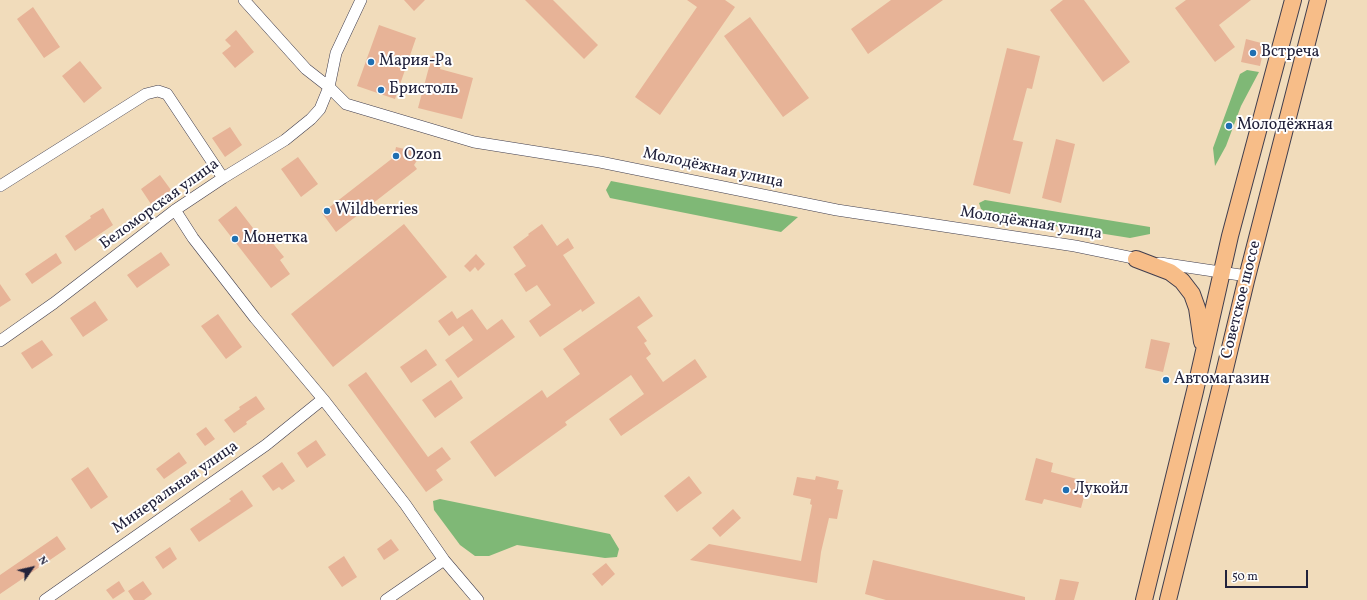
<!DOCTYPE html>
<html>
<head>
<meta charset="utf-8">
<style>
  body { margin:0 }
  #map { position:relative; width:1367px; height:600px; overflow:hidden; background:#f1dcbb; font-family:Vollkorn,serif }
  canvas { display:block }
  .north { position:absolute; left:12px; top:548px; width:40px; height:40px; -webkit-text-stroke:3px #fff; paint-order:stroke; rotate:56deg; font-size:11px; font-weight:700; line-height:16px; text-align:center; color:#22223b }
  .north::after { content:''; display:block; margin:auto; width:14px; height:18px; background:#22223b; clip-path:polygon(50% 0,100% 100%,50% 72%,0 100%) }
  .scale { position:absolute; left:1225px; top:570px; width:83px; height:18px; box-sizing:border-box; border:2px solid #22223b; border-top:0; padding-left:5px; font-size:12px; line-height:14px; white-space:nowrap; color:#22223b; -webkit-text-stroke:3px #fff; paint-order:stroke }
</style>
</head>
<body>
<div id="map">
<canvas width="1367" height="600"></canvas>
<div class="north">N</div>
<div class="scale">50 m</div>
</div>
<script>
const g = document.querySelector('canvas').getContext('2d');
g.lineJoin = 'round';
function fill(path, color) {
  g.fillStyle = color;
  g.fill(path, 'evenodd');
}
function toPath(rows) {
  const path = new Path2D();
  for (const r of rows) {
    path.moveTo(r[0], r[1]);
    for (let i = 2; i < r.length; i += 2) path.lineTo(r[i], r[i + 1]);
  }
  return path;
}
function trace(path, color, width, dash) {
  g.strokeStyle = color;
  g.lineWidth = width;
  g.lineCap = dash ? 'butt' : 'round';
  g.setLineDash(dash || []);
  g.stroke(path);
}
function write(font, color, halo, rows, align = 'center') {
  g.font = font + ' Vollkorn,serif';
  g.lineWidth = 4;
  g.setLineDash([]);
  g.textBaseline = 'middle';
  g.strokeStyle = halo;
  g.fillStyle = color;
  for (const [text, x, y, turn = 0] of rows) {
    g.save();
    g.translate(x, y);
    g.rotate((+turn || 0) * Math.PI / 180);
    g.textAlign = isNaN(turn) ? turn : align;
    if (halo) g.strokeText(text, 0, 0);
    g.fillText(text, 0, 0);
    g.restore();
  }
}
fill(toPath([
  [1247,70,1259,72,1241,106,1226,146,1215,166,1213,148,1240,74],
  [611,181,798,217,781,232,610,198,606,190],
  [985,200,1150,227,1150,234,1130,238,992,216,981,209,979,203],
  [440,499,610,534,619,549,617,557,605,558,517,545,489,556,475,556,460,545,434,510,433,501]
]), '#7fb876');
fill(toPath([
  [404,0,425,0,414,11],
  [525,0,553,0,598,45,584,59],
  [687,0,725,0,735,7,660,115,635,97,697,7],
  [891,0,943,0,868,54,851,29],
  [1063,0,1084,0,1130,62,1103,82,1050,10],
  [1186,0,1251,0,1219,25,1235,47,1215,62,1175,8],
  [33,7,60,47,44,58,17,19],
  [750,17,809,98,783,117,724,36],
  [379,25,416,38,395,99,357,86],
  [236,30,254,52,235,68,222,53,231,46,225,40],
  [1246,39,1265,44,1260,66,1241,62],
  [1007,48,1040,56,1032,89,1027,88,1013,140,1023,142,1010,194,973,185],
  [432,56,443,59,440,69,473,78,462,119,418,108],
  [80,61,102,88,84,103,62,76],
  [230,127,242,145,225,157,212,138],
  [1056,139,1075,144,1061,203,1042,198],
  [396,147,422,153,414,165,417,169,336,232,322,213,394,157],
  [298,157,318,184,301,197,281,169],
  [160,175,171,190,151,204,141,189],
  [236,206,266,245,271,241,284,257,280,260,290,274,271,288,218,220],
  [103,208,113,225,75,251,65,236,91,218,90,216],
  [404,224,447,277,333,367,291,314],
  [542,224,557,246,568,238,574,248,563,255,595,303,582,312,581,309,540,337,529,321,551,305,537,285,526,292,514,274,526,266,513,247,529,235,528,234],
  [161,252,170,265,137,288,127,275],
  [56,253,62,263,32,284,25,274],
  [476,254,485,264,478,271,475,267,470,272,464,266],
  [0,284,11,300,0,307],
  [639,296,653,316,637,327,647,341,644,343,651,354,646,358,663,382,695,359,707,377,621,436,609,419,644,394,631,375,565,422,567,425,495,477,470,442,542,390,547,398,580,374,563,349],
  [95,301,108,320,83,337,70,318],
  [472,309,487,330,502,319,515,337,458,378,445,360,473,340,463,326,449,336,438,321,452,311,457,319],
  [218,314,242,347,226,359,201,326],
  [1151,339,1170,343,1163,372,1145,368],
  [42,340,53,355,32,369,21,353],
  [426,349,437,365,411,383,400,367],
  [366,372,428,457,442,447,451,459,436,470,443,480,426,492,348,385],
  [451,380,463,398,435,418,422,400],
  [256,396,265,409,246,422,247,424,234,433,224,420,240,409,239,407],
  [206,427,215,439,205,446,196,434],
  [316,440,326,455,307,468,297,453],
  [179,452,187,463,164,479,156,469],
  [1036,458,1053,463,1051,472,1088,482,1081,508,1044,499,1042,504,1025,500],
  [282,462,295,481,282,490,279,487,273,491,262,476],
  [88,467,108,497,91,509,71,479],
  [689,476,702,493,677,512,664,496],
  [816,476,839,481,837,489,843,490,837,519,829,518,821,552,817,583,690,560,709,544,801,561,812,505,810,504,811,499,793,495,797,477,815,480],
  [242,490,253,506,199,542,190,529,231,501,229,499],
  [733,509,741,518,720,537,712,528],
  [57,536,66,549,0,594,0,575],
  [391,539,399,550,384,560,377,549],
  [170,547,177,559,163,569,155,557],
  [344,556,357,577,342,587,328,567],
  [873,560,1025,597,1025,600,886,600,865,594],
  [606,563,615,574,602,586,592,574],
  [1060,579,1079,582,1074,600,1055,600],
  [119,581,125,591,113,599,106,590],
  [143,581,152,594,144,600,134,600,128,591]
]), '#e7b397');
const minor = toPath([
  [244,0,306,69,329,87,346,104,474,142,600,162,837,210,1075,246,1143,260],
  [0,186,146,94,158,91,167,94,223,178],
  [175,210,193,238,255,318,323,399,405,504,444,560,478,600],
  [1160,263,1247,276],
  [0,341,54,303,175,210,223,178,285,140,311,119,320,109,329,87,336,53,361,0],
  [45,600,266,445,323,399],
  [386,600,444,560]
]);
const highway = toPath([
  [1136,259,1170,272,1182,281,1192,294,1197,308,1202,342],
  [1144,600,1195,391,1230,236,1293,0],
  [1168,600,1224,373,1246,281,1318,0]
]);
trace(minor, '#413e4e', 12);
trace(highway, '#413e4e', 18);
trace(minor, '#fff', 11);
trace(highway, '#f7bd88', 16);
for (const [x, y, r, color] of [
  [1253,53,4,"#1f6fb2"],
  [371,62,4,"#1f6fb2"],
  [381,90,4,"#1f6fb2"],
  [1229,126,4,"#1f6fb2"],
  [396,156,4,"#1f6fb2"],
  [327,211,4,"#1f6fb2"],
  [235,239,4,"#1f6fb2"],
  [1166,380,4,"#1f6fb2"],
  [1066,490,4,"#1f6fb2"]
]) {
  const dot = new Path2D();
  dot.arc(x, y, r, 0, 2 * Math.PI);
  g.fillStyle = color;
  g.fill(dot);
  trace(dot, '#fff', 1.5);
}
write('16px', '#22223b', '#fff', [
  ["Встреча",1261,53],
  ["Мария-Ра",379,62],
  ["Бристоль",389,90],
  ["Молодёжная",1237,126],
  ["Ozon",404,156],
  ["Wildberries",335,211],
  ["Монетка",243,239],
  ["Автомагазин",1174,380],
  ["Лукойл",1074,490]
], 'left');
write('16px', '#22223b', '#fff', [
  ["Молодёжная улица",713,169,12],
  ["Беломорская улица",160,205,-36],
  ["Молодёжная улица",1031,224,9],
  ["Советское шоссе",1242,300,-76],
  ["Минеральная улица",176,488,-35]
]);
</script>
</body>
</html>
